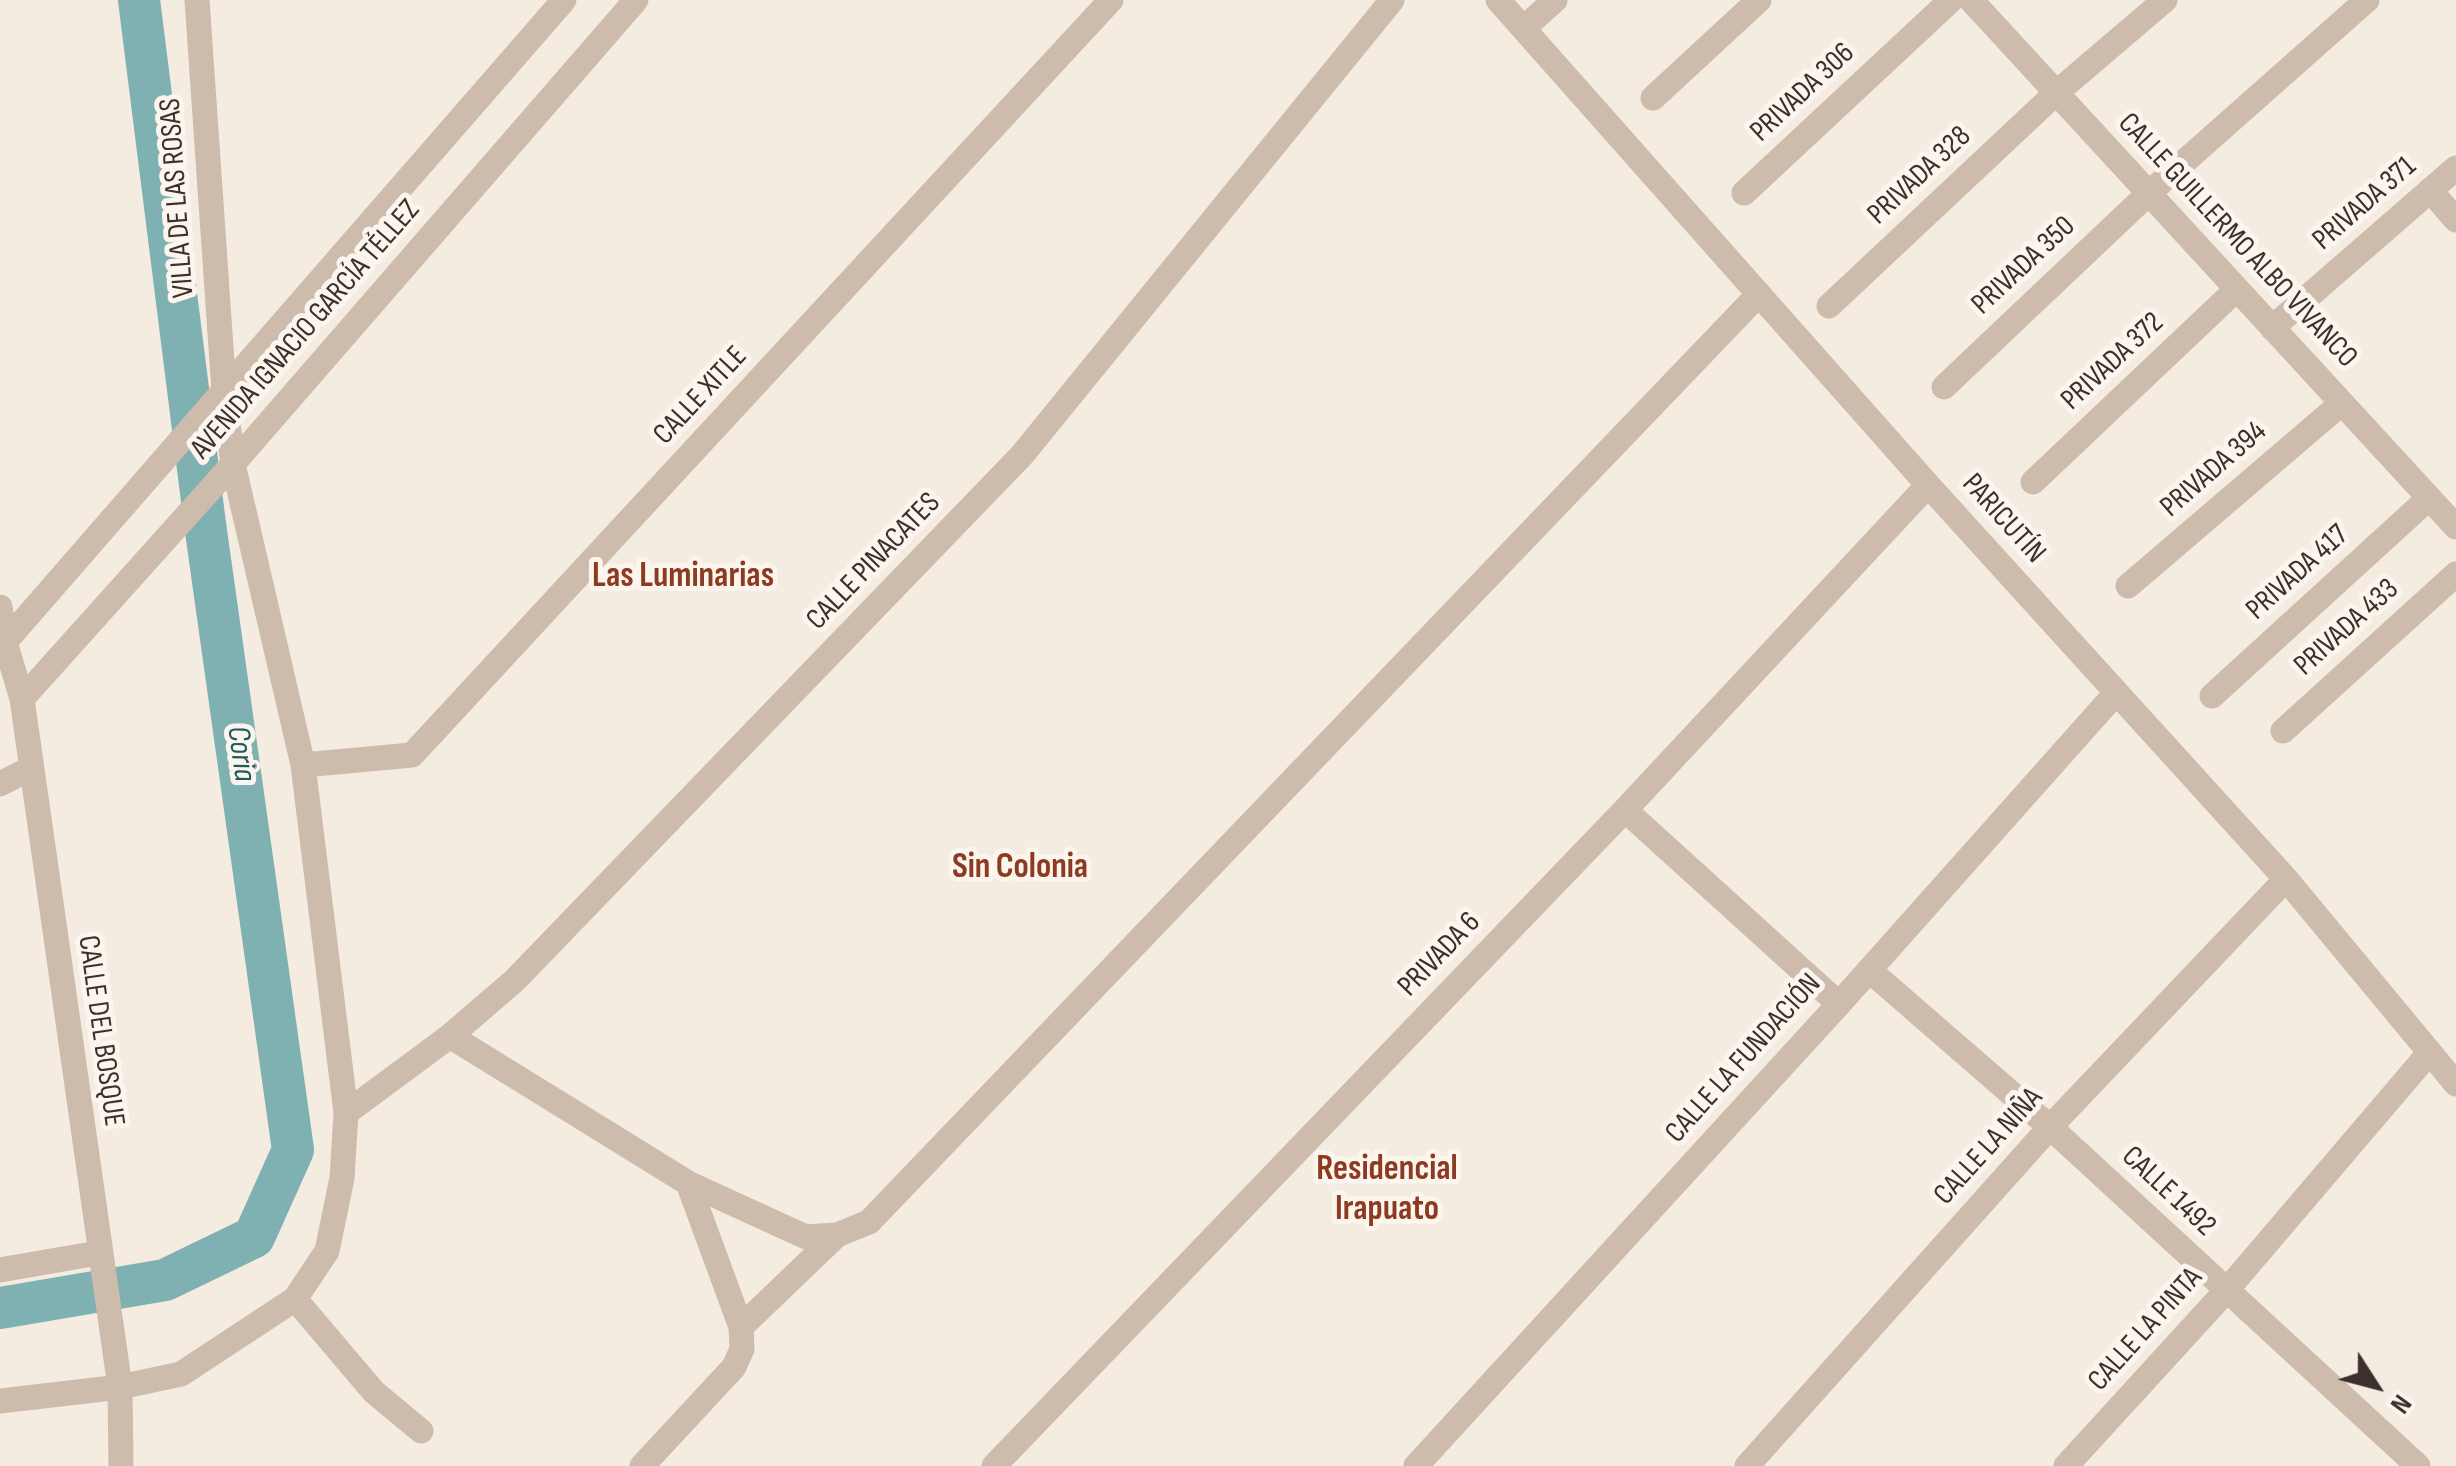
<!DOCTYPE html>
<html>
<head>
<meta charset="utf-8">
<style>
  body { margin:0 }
  #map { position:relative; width:2456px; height:1466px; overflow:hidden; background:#f4ebe1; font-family:"Sofia Sans Condensed",sans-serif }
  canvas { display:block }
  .north { position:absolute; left:2326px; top:1336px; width:100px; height:100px; -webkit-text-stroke:8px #fbf5ee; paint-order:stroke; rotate:126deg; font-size:28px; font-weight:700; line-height:40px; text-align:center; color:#3b302b }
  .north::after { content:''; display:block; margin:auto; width:35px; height:45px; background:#3b302b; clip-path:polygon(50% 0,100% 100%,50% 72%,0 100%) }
</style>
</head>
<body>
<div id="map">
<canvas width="2456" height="1466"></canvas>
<div class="north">N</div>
</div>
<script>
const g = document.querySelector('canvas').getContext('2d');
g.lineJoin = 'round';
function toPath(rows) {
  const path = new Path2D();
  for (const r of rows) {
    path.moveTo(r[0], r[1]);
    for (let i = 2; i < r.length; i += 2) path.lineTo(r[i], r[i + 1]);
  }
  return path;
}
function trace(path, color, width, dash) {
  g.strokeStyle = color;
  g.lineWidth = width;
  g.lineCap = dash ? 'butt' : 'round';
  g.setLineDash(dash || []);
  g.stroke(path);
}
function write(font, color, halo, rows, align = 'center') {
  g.font = font + ' "Sofia Sans Condensed",sans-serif';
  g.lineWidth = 10;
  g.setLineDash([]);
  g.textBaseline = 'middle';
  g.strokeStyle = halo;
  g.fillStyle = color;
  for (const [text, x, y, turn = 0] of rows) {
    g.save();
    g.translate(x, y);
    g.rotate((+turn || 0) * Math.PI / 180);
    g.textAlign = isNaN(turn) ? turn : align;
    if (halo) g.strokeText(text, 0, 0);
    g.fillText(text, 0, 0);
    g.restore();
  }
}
trace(toPath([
  [0,1308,165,1280,254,1237,293,1150,205,524,139,0]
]), '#7fb0b2', 42);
trace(toPath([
  [1498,0,1928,485,2286,879,2456,1084],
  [1971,0,2456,527],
  [1524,28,1555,0],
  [1653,98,1759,0],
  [2430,190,2456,220],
  [1744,193,1951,0],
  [1829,306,2056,93,2165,0],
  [2272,328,2456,168],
  [1944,387,2149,193,2367,0],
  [2033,482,2237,289],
  [2128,586,2342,403],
  [0,607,5,642,22,699,120,1387,121,1466],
  [5,642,564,0],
  [2212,696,2429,498],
  [22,699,233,464,636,0],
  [2283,731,2456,574],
  [303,765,412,755,1111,0],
  [0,784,31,768],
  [1625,810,1839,1004],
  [1869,970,2050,1127,2418,1466],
  [450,1036,688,1183,806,1237,837,1235,869,1222,1759,294],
  [346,1113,450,1036,515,980,1022,455,1392,0],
  [0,1270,98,1253],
  [295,1299,374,1392,421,1431],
  [741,1327,837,1235],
  [0,1401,120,1387,181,1374,295,1299,327,1251,342,1178,346,1113,303,765,233,464,224,391,197,0],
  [642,1466,734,1367,742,1349,741,1327,688,1183],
  [994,1466,1625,810,1928,485],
  [1416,1466,1839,1004,2116,693],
  [1747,1466,2050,1127,2286,879],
  [2066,1466,2226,1291,2429,1053]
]), '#cdbbac', 25);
write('30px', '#3b302b', '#fbf5ee', [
  ["PRIVADA 306",1803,93,-43],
  ["PRIVADA 328",1920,176,-43],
  ["VILLA DE LAS ROSAS",178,198,-94],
  ["PRIVADA 371",2365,204,-41],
  ["CALLE GUILLERMO ALBO VIVANCO",2237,241,47],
  ["PRIVADA 350",2024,266,-43],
  ["AVENIDA IGNACIO GARCÍA TÉLLEZ",306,330,-49],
  ["PRIVADA 372",2113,362,-43],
  ["CALLE XITLE",701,396,-47],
  ["PRIVADA 394",2214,470,-41],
  ["PARICUTÍN",2003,519,48],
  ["CALLE PINACATES",874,562,-46],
  ["PRIVADA 417",2298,573,-42],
  ["PRIVADA 433",2347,628,-42],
  ["PRIVADA 6",1440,955,-46],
  ["CALLE DEL BOSQUE",100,1031,82],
  ["CALLE LA FUNDACIÓN",1744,1059,-48],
  ["CALLE LA NIÑA",1989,1147,-48],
  ["CALLE 1492",2168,1192,43],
  ["CALLE LA PINTA",2146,1330,-48]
]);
write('italic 32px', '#1f5a5e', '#fbf5ee', [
  ["Coria",240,754,82]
]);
write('bold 35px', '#8c3b22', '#fbf5ee', [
  ["Las Luminarias",683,577],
  ["Sin Colonia",1020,868],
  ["Residencial",1387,1170],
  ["Irapuato",1387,1210]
]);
</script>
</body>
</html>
